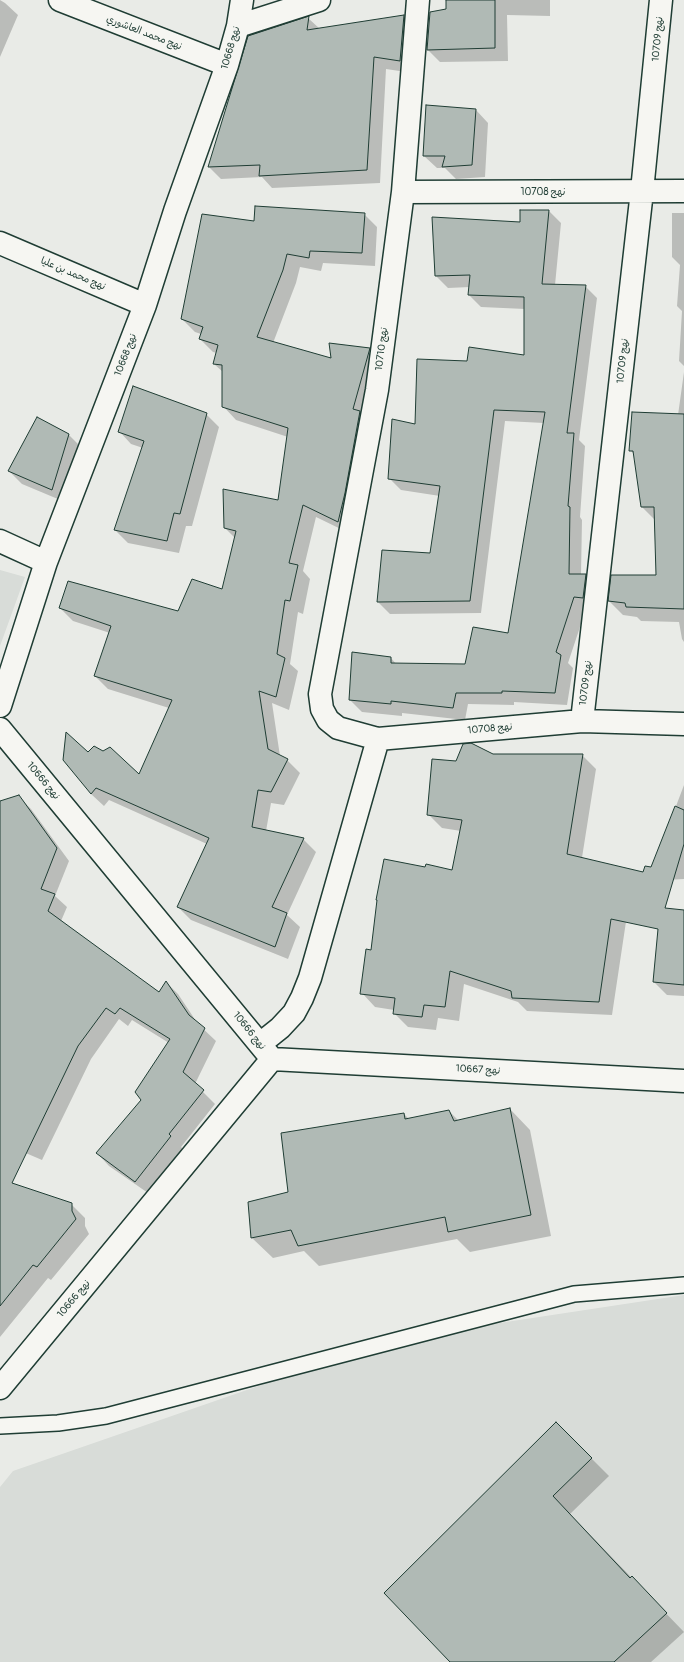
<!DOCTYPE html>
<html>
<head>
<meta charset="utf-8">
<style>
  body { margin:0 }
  canvas { display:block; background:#e9ebe7 }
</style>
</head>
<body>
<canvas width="684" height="1662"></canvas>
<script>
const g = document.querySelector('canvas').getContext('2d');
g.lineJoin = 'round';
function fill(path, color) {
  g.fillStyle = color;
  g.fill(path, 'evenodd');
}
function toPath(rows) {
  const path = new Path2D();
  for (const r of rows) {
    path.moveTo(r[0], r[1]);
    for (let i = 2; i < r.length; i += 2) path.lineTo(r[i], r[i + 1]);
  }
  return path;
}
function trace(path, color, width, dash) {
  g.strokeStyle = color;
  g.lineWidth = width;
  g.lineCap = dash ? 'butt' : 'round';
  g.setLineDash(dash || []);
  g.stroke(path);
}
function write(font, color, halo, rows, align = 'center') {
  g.font = font + ' Pangolin,"Playpen Sans Arabic",sans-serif';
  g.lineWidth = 3;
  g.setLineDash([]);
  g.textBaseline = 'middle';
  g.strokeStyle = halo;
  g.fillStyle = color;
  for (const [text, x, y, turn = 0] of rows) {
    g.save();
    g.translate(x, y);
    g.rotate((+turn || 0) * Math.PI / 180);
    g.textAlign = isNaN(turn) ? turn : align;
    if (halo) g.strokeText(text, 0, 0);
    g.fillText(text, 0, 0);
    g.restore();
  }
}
fill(toPath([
  [0,570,25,577,0,646],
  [684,1295,684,1662,0,1662,0,1487,13,1471,394,1339]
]), '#d8dcd8');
fill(toPath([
  [0,0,5,3,18,15,0,57],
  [447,0,550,0,550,16,507,15,508,61,440,62,428,50,447,10],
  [404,16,417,29,413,73,386,69,380,183,272,188,262,177,221,179,209,167,308,18,320,29],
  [476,110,488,123,485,177,456,179,445,168,437,168,424,156],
  [549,211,561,223,555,285,585,286,597,298,579,440,585,446,580,517,582,520,581,575,586,575,598,587,586,609,568,663,573,668,567,705,514,702,514,705,468,704,465,720,402,713,402,716,362,712,350,700,391,658,397,665,466,665,509,634,544,423,505,421,481,613,390,614,378,602,431,554,440,496,401,490,389,478,416,425,468,362,525,356,525,309,481,307,469,295,470,287,448,288,436,276,433,218,521,223],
  [672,213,684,213,684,366,679,361,682,311,677,306,680,265,672,257],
  [364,214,377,227,375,266,323,263,321,271,300,267,296,283,273,343,332,359,369,349,382,362,351,534,316,517,303,571,310,579,303,614,298,612,290,664,298,671,289,710,272,703,280,756,287,760,300,773,284,805,271,803,266,831,303,839,316,852,287,915,300,927,288,959,191,920,178,907,207,844,109,800,104,806,91,794,88,753,140,776,169,708,108,689,95,676,110,633,73,621,60,608,178,612,223,591,235,538,225,528,278,501,288,437,236,420,223,406,223,372,214,364,217,353,213,352,200,339,201,334,195,332,182,319,255,222],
  [684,372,684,642,682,639,679,622,641,621,637,617,623,615,609,601,657,576,655,520,642,507,635,455,630,450,678,415],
  [206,414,219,427,192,526,186,526,179,553,128,543,115,530,143,448,131,444,119,431],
  [68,434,81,447,65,502,22,484,9,471],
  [492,755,582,755,596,769,578,883,627,915,612,1015,527,1011,518,1002,464,984,459,1021,438,1018,436,1030,408,1027,394,1013,394,1010,375,1007,362,993,372,951,425,868,453,871,461,831,442,828,428,814,457,762],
  [684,785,684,879,666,880,653,867],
  [18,796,31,809,69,861,55,896,67,907,61,921,159,993,166,982,178,994,198,1024,216,1041,195,1084,215,1104,181,1147,183,1149,148,1193,109,1166,97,1153,143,1099,169,1043,132,1020,128,1026,119,1019,91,1059,42,1160,0,1142,0,802],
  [684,911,684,996,667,995,654,982],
  [510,1109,530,1130,551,1236,470,1252,457,1239,319,1266,304,1251,273,1258,252,1238,249,1203,290,1193,404,1114,409,1119,449,1111,459,1121],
  [0,1179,71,1204,85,1218,85,1226,89,1234,51,1280,48,1278,0,1337],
  [556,1423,609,1476,570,1514,684,1632,651,1662,451,1662]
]), '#0003');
const building = toPath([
  [446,0,495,0,495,48,427,50,430,12,446,9,446,0],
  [404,15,400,61,374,57,367,170,259,176,260,165,208,167,248,36,309,16,307,30,404,15],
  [426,105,476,109,472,165,442,167,445,156,423,156,426,105],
  [255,206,365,213,362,253,310,251,309,258,287,254,283,270,257,337,331,358,329,343,370,348,353,409,360,411,345,493,338,522,303,505,289,563,298,565,290,601,285,600,277,654,285,658,276,697,259,691,268,749,288,759,271,792,258,790,252,827,304,838,272,907,287,913,275,947,177,907,209,838,96,788,91,794,63,760,66,732,88,752,94,746,103,751,110,747,139,774,172,700,94,676,111,626,59,608,68,581,178,611,192,579,222,589,236,531,224,528,223,489,278,500,288,428,222,407,222,365,213,364,218,345,199,339,203,327,181,319,202,214,254,221,255,206],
  [520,210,549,210,542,284,586,285,567,433,574,433,568,506,570,507,569,574,586,574,583,598,574,597,556,652,561,655,555,693,502,691,502,693,456,693,453,708,391,701,391,704,349,700,352,652,391,657,391,663,465,664,473,627,508,633,545,412,494,410,470,601,377,602,382,550,430,553,440,486,388,479,392,419,415,424,417,359,467,361,469,347,524,355,524,297,468,295,470,275,435,276,432,217,520,222,520,210],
  [133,386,207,413,180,514,174,513,167,541,114,530,144,441,118,432,133,386],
  [632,412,684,414,684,609,626,607,625,603,608,601,611,575,656,575,654,507,641,507,633,451,629,451,632,412],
  [37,417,69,434,52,490,8,471,37,417],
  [471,743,493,754,583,754,567,854,643,872,645,866,651,867,675,806,684,810,684,844,665,908,684,910,684,985,653,982,658,929,611,919,599,1002,512,998,511,991,450,971,445,1007,424,1005,422,1017,393,1014,395,998,360,994,366,949,371,950,377,900,376,900,384,859,425,867,426,864,452,870,462,820,427,815,432,759,456,761,463,744,471,743],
  [19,795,57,848,41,889,55,894,48,911,159,992,166,981,189,1015,205,1028,183,1072,204,1090,169,1134,171,1136,135,1182,96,1153,141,1100,135,1092,170,1039,120,1008,115,1014,106,1008,78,1046,12,1183,72,1203,72,1211,76,1219,37,1267,33,1265,0,1306,0,801,19,795],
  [510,1108,531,1215,448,1232,445,1217,298,1246,291,1230,251,1238,248,1202,288,1192,281,1133,404,1113,405,1119,449,1110,454,1121,510,1108],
  [556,1422,592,1458,553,1496,630,1578,632,1576,667,1613,614,1662,450,1662,384,1593,556,1422]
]);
fill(building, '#b0bab5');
trace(building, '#1f3d34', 1);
const service = toPath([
  [0,1426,58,1423,106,1416,574,1294,684,1285]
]);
const minor = toPath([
  [60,0,227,65],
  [418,0,403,192,377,390,320,694,322,709,328,720,338,728,378,739,582,721,684,724],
  [238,26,319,0],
  [403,192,684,191],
  [0,243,145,305],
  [0,541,46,562],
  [0,706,46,562,145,305,175,211,227,65,238,26,242,0],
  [582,721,642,191,661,0],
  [0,729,272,1059,0,1388],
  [260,1044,280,1028,294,1013,302,998,310,978,378,739],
  [272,1059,684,1081]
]);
trace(service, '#1f3d34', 18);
trace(minor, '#1f3d34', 25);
trace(service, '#f6f6f2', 15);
trace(minor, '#f6f6f2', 22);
write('10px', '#1f3d34', '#f6f6f2', [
  ["نهج محمد العاشوري",144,33,21],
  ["نهج 10709",658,39,-85],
  ["نهج 10668",231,48,-74],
  ["نهج 10708",543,192],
  ["نهج محمد بن عليا",73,274,23],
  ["نهج 10710",382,349,-83],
  ["نهج 10668",126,355,-69],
  ["نهج 10709",623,361,-84],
  ["نهج 10709",586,683,-83],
  ["نهج 10708",490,729,-5],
  ["نهج 10666",43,781,50],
  ["نهج 10666",249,1031,51],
  ["نهج 10667",478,1070,3],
  ["نهج 10666",74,1299,-50]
]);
</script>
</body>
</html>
